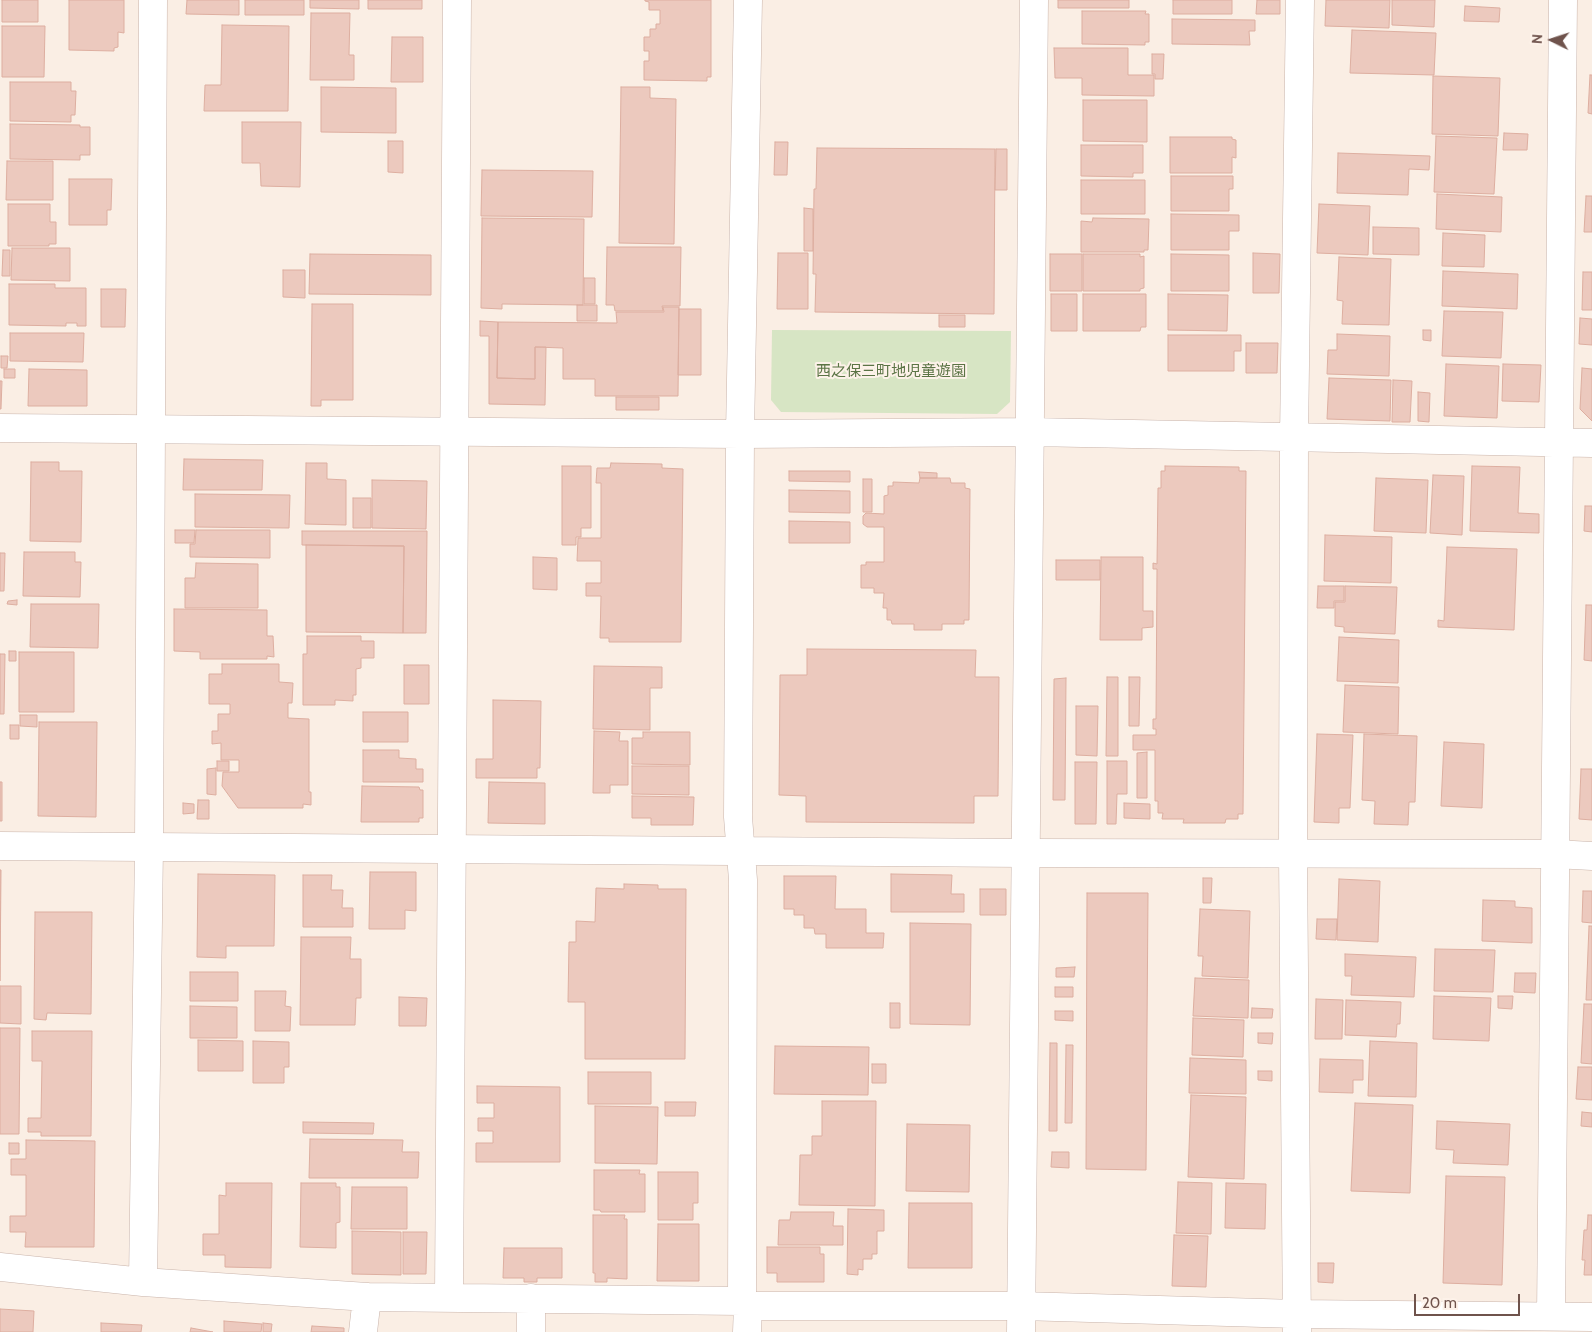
<!DOCTYPE html>
<html>
<head>
<meta charset="utf-8">
<style>
  body { margin:0 }
  #map { position:relative; width:1592px; height:1332px; overflow:hidden; background:#faeee4; font-family:Cabin,sans-serif }
  canvas { display:block }
  .north { position:absolute; left:1527px; top:15px; width:50px; height:50px; -webkit-text-stroke:4px #fdf2e9; paint-order:stroke; rotate:274deg; font-size:14px; font-weight:700; line-height:20px; text-align:center; color:#6f534c }
  .north::after { content:''; display:block; margin:auto; width:18px; height:22px; background:#6f534c; clip-path:polygon(50% 0,100% 100%,50% 72%,0 100%) }
  .scale { position:absolute; left:1414px; top:1294px; width:106px; height:22px; box-sizing:border-box; border:2px solid #6f534c; border-top:0; padding-left:6px; font-size:15px; line-height:18px; white-space:nowrap; color:#6f534c; -webkit-text-stroke:4px #fdf2e9; paint-order:stroke }
</style>
</head>
<body>
<div id="map">
<canvas width="1592" height="1332"></canvas>
<div class="north">N</div>
<div class="scale">20 m</div>
</div>
<script>
const g = document.querySelector('canvas').getContext('2d');
g.lineJoin = 'round';
function fill(path, color) {
  g.fillStyle = color;
  g.fill(path, 'evenodd');
}
function toPath(rows) {
  const path = new Path2D();
  for (const r of rows) {
    path.moveTo(r[0], r[1]);
    for (let i = 2; i < r.length; i += 2) path.lineTo(r[i], r[i + 1]);
  }
  return path;
}
function trace(path, color, width, dash) {
  g.strokeStyle = color;
  g.lineWidth = width;
  g.lineCap = dash ? 'butt' : 'round';
  g.setLineDash(dash || []);
  g.stroke(path);
}
function write(font, color, halo, rows, align = 'center') {
  g.font = font + ' Cabin,"Noto Sans JP",sans-serif';
  g.lineWidth = 4;
  g.setLineDash([]);
  g.textBaseline = 'middle';
  g.strokeStyle = halo;
  g.fillStyle = color;
  for (const [text, x, y, turn = 0] of rows) {
    g.save();
    g.translate(x, y);
    g.rotate((+turn || 0) * Math.PI / 180);
    g.textAlign = isNaN(turn) ? turn : align;
    if (halo) g.strokeText(text, 0, 0);
    g.fillText(text, 0, 0);
    g.restore();
  }
}
fill(toPath([
  [772,330,1011,331,1010,402,997,414,781,412,771,400]
]), '#d7e5c4');
const building = toPath([
  [2,0,38,0,38,22,2,22,2,0],
  [69,0,124,0,124,33,118,32,118,47,114,48,114,51,69,50,69,0],
  [187,0,239,0,239,15,186,14,187,0],
  [245,0,304,0,304,15,245,15,245,0],
  [310,0,359,0,359,9,310,8,310,0],
  [368,0,422,0,422,9,368,9,368,0],
  [645,0,711,0,711,77,707,77,707,81,644,80,644,61,649,61,649,51,644,51,644,37,650,37,650,29,656,29,656,24,660,24,660,10,649,10,649,2,645,1,645,0],
  [1058,0,1129,0,1129,8,1058,8,1058,0],
  [1173,0,1232,0,1232,14,1173,14,1173,0],
  [1257,0,1280,0,1280,14,1256,14,1257,0],
  [1326,0,1390,0,1389,28,1325,26,1326,0],
  [1392,0,1435,0,1434,27,1392,25,1392,0],
  [1465,6,1500,8,1499,22,1464,21,1465,6],
  [1082,11,1146,11,1145,14,1149,14,1149,42,1145,42,1145,45,1082,44,1082,11],
  [311,13,350,13,349,55,354,55,354,80,310,80,311,13],
  [1172,19,1255,20,1255,31,1249,31,1250,45,1172,44,1172,19],
  [222,25,289,26,288,111,204,111,205,85,221,85,222,25],
  [2,26,45,26,44,77,2,77,2,26],
  [1352,30,1436,33,1434,75,1350,73,1352,30],
  [392,37,423,37,423,82,391,82,392,37],
  [1054,48,1128,48,1128,75,1154,75,1154,96,1082,95,1082,78,1055,78,1054,48],
  [1152,54,1164,54,1163,79,1155,79,1155,74,1152,74,1152,54],
  [1590,75,1592,75,1592,114,1588,113,1590,75],
  [1433,76,1500,78,1498,136,1432,134,1433,76],
  [10,82,71,82,71,91,76,91,75,115,71,115,71,122,10,121,10,82],
  [321,87,396,88,396,133,321,132,321,87],
  [621,87,650,87,650,98,676,99,674,244,619,243,621,87],
  [1083,100,1147,100,1147,142,1083,141,1083,100],
  [242,122,301,122,300,187,261,186,260,163,242,163,242,122],
  [10,124,80,125,80,127,90,127,90,155,80,155,80,160,10,159,10,124],
  [1504,133,1528,134,1527,150,1503,150,1504,133],
  [1436,136,1497,138,1494,194,1434,192,1436,136],
  [1170,137,1232,137,1232,139,1236,140,1236,158,1232,157,1232,173,1170,173,1170,137],
  [388,141,403,141,403,173,388,172,388,141],
  [775,142,788,142,787,175,774,175,775,142],
  [1081,145,1143,145,1143,173,1133,173,1133,177,1081,176,1081,145],
  [817,148,995,149,994,314,815,312,816,274,813,274,814,189,816,189,817,148],
  [996,149,1007,149,1007,190,995,190,996,149],
  [1338,153,1430,156,1429,170,1409,169,1408,195,1337,193,1338,153],
  [7,161,53,161,53,200,6,200,7,161],
  [482,170,593,171,592,217,481,216,482,170],
  [1171,176,1233,176,1233,189,1229,189,1229,211,1171,211,1171,176],
  [69,179,112,179,111,210,107,210,107,225,69,225,69,179],
  [1081,180,1145,180,1145,214,1081,214,1081,180],
  [1437,194,1502,197,1501,232,1436,229,1437,194],
  [1586,196,1592,196,1592,232,1584,232,1586,196],
  [8,204,50,204,50,222,56,222,56,244,49,244,49,246,8,246,8,204],
  [1319,204,1370,206,1368,255,1317,253,1319,204],
  [804,208,813,209,813,251,804,251,804,208],
  [1171,214,1239,215,1239,231,1229,231,1229,250,1171,250,1171,214],
  [482,218,584,219,583,305,502,304,502,309,481,308,482,218],
  [1093,218,1149,219,1148,250,1144,250,1144,252,1081,252,1081,221,1092,222,1093,218],
  [1373,227,1419,228,1419,255,1373,254,1373,227],
  [1443,233,1485,235,1484,267,1442,266,1443,233],
  [607,247,681,247,680,306,662,306,663,311,615,311,614,305,606,305,607,247],
  [12,248,70,248,70,281,11,280,12,248],
  [3,250,10,250,10,276,2,276,3,250],
  [778,253,808,253,808,309,777,309,778,253],
  [1253,253,1280,254,1279,293,1253,293,1253,253],
  [310,254,431,255,431,295,309,294,310,254],
  [1050,254,1082,254,1082,291,1050,291,1050,254],
  [1083,254,1140,254,1140,257,1144,256,1144,288,1140,289,1140,291,1083,291,1083,254],
  [1171,254,1229,255,1229,291,1171,291,1171,254],
  [1339,257,1391,259,1389,325,1342,324,1343,301,1337,300,1339,257],
  [283,270,305,270,305,298,283,297,283,270],
  [1443,271,1518,274,1517,309,1442,306,1443,271],
  [1583,272,1592,272,1592,310,1582,310,1583,272],
  [584,278,595,278,595,304,584,304,584,278],
  [9,284,55,284,55,288,86,288,86,326,77,326,77,323,66,323,66,326,9,325,9,284],
  [101,289,126,289,125,327,101,327,101,289],
  [1051,294,1077,294,1077,331,1051,331,1051,294],
  [1083,294,1146,294,1146,327,1141,327,1140,331,1083,331,1083,294],
  [1168,294,1228,295,1227,331,1168,330,1168,294],
  [312,304,353,304,353,400,321,400,321,406,311,406,312,304],
  [577,305,597,305,597,321,577,321,577,305],
  [663,307,679,307,678,396,595,396,595,379,563,379,563,348,535,347,535,379,497,378,498,322,617,323,616,312,664,312,663,307],
  [679,309,701,309,701,375,678,375,679,309],
  [1444,311,1503,312,1501,358,1442,356,1444,311],
  [939,315,965,315,965,327,939,327,939,315],
  [1580,318,1592,319,1592,345,1579,344,1580,318],
  [480,321,498,322,497,378,535,379,535,347,546,347,545,405,489,404,489,336,480,336,480,321],
  [1423,330,1431,330,1431,341,1423,340,1423,330],
  [10,333,84,333,83,362,10,361,10,333],
  [1337,334,1390,336,1389,376,1327,374,1328,350,1337,350,1337,334],
  [1168,335,1241,335,1241,351,1234,351,1234,371,1168,371,1168,335],
  [1246,343,1278,343,1277,373,1246,373,1246,343],
  [1,356,8,356,7,368,1,368,1,356],
  [1446,364,1499,366,1497,418,1444,416,1446,364],
  [1503,364,1541,365,1539,402,1502,401,1503,364],
  [1582,368,1592,369,1592,421,1580,409,1582,368],
  [4,369,15,369,15,378,4,378,4,369],
  [29,369,87,370,87,406,28,406,29,369],
  [1329,378,1391,380,1390,421,1327,419,1329,378],
  [1393,380,1412,381,1410,422,1392,422,1393,380],
  [0,381,2,381,1,409,0,409,0,381],
  [1418,392,1430,393,1429,422,1418,421,1418,392],
  [616,397,659,397,659,410,616,410,616,397],
  [184,459,263,460,262,490,183,490,184,459],
  [31,462,59,462,59,471,82,471,81,542,30,541,31,462],
  [306,463,327,463,327,479,346,480,346,525,305,524,306,463],
  [611,463,662,464,662,468,683,469,681,642,609,642,609,638,600,638,601,596,586,596,586,583,601,583,601,561,577,561,578,538,601,538,601,483,596,483,597,468,610,468,611,463],
  [562,466,591,466,591,528,581,528,581,537,576,537,576,545,562,545,562,466],
  [1165,466,1239,467,1239,471,1246,471,1243,814,1238,814,1238,819,1226,819,1225,823,1183,823,1184,819,1162,819,1163,813,1158,813,1158,801,1155,801,1155,750,1133,750,1133,735,1156,735,1156,729,1153,729,1153,719,1156,719,1157,569,1153,569,1153,563,1157,564,1158,488,1161,488,1161,471,1165,471,1165,466],
  [1472,466,1520,467,1518,513,1539,514,1539,533,1470,531,1472,466],
  [789,471,850,471,850,482,789,481,789,471],
  [919,472,937,473,937,478,920,478,919,472],
  [1433,475,1464,476,1462,535,1430,533,1433,475],
  [920,478,950,478,951,483,965,483,965,488,970,489,969,620,964,620,964,624,942,624,942,630,914,630,914,624,892,624,891,620,887,620,887,608,883,608,884,593,874,593,874,588,861,588,861,565,866,565,866,562,884,562,884,527,867,527,863,524,863,516,866,513,884,514,884,496,888,495,888,486,893,486,893,482,919,483,920,478],
  [1376,478,1428,480,1426,533,1374,531,1376,478],
  [863,479,872,479,872,512,863,512,863,479],
  [372,480,427,481,426,529,372,528,372,480],
  [789,490,850,491,850,513,789,512,789,490],
  [195,494,290,495,289,528,195,527,195,494],
  [353,498,371,498,371,528,353,528,353,498],
  [1585,506,1592,506,1592,532,1584,531,1585,506],
  [789,521,850,522,850,543,789,543,789,521],
  [175,530,195,530,194,543,175,543,175,530],
  [196,530,270,530,270,558,190,557,190,544,195,544,196,530],
  [302,531,427,531,426,633,403,633,404,546,302,545,302,531],
  [1325,535,1392,537,1391,583,1324,581,1325,535],
  [306,545,404,546,403,633,306,632,306,545],
  [1447,547,1517,549,1514,630,1438,627,1438,620,1444,621,1447,547],
  [24,552,75,552,75,562,81,562,80,597,23,596,24,552],
  [0,553,5,553,4,591,0,591,0,553],
  [533,557,557,558,557,590,533,589,533,557],
  [1101,557,1143,557,1143,611,1153,611,1153,627,1142,628,1142,640,1100,640,1101,557],
  [1056,560,1100,560,1100,580,1056,580,1056,560],
  [196,563,258,564,258,608,185,608,185,578,195,578,196,563],
  [1318,586,1344,586,1344,601,1334,601,1334,608,1317,608,1318,586],
  [1345,586,1397,587,1395,634,1344,632,1344,627,1335,626,1335,602,1345,602,1345,586],
  [17,600,17,605,7,604,8,601,17,600],
  [31,604,99,604,98,648,30,647,31,604],
  [1586,605,1592,605,1592,661,1584,660,1586,605],
  [174,609,267,610,267,636,273,636,274,657,267,656,267,659,200,659,200,652,174,651,174,609],
  [307,636,361,636,361,641,374,641,374,658,361,658,361,668,356,669,356,695,353,695,353,701,335,700,335,705,303,705,303,654,307,654,307,636],
  [1339,637,1399,640,1398,683,1337,681,1339,637],
  [807,649,976,650,975,677,999,677,998,796,974,796,974,823,806,822,806,796,779,795,780,675,807,675,807,649],
  [9,651,16,651,16,661,9,661,9,651],
  [19,652,74,652,74,712,19,712,19,652],
  [0,654,5,654,4,714,0,714,0,654],
  [222,664,279,664,279,682,293,683,292,703,288,703,288,718,309,719,309,792,311,792,311,805,303,804,303,808,238,808,222,786,223,772,239,772,239,760,221,760,221,743,212,744,212,731,218,731,218,714,230,714,230,704,209,704,209,674,222,674,222,664],
  [404,665,429,665,429,704,404,704,404,665],
  [594,666,662,667,662,688,650,688,650,730,593,729,594,666],
  [1107,677,1118,677,1118,756,1106,756,1107,677],
  [1129,677,1140,677,1139,726,1129,726,1129,677],
  [1066,678,1065,800,1053,800,1054,679,1066,678],
  [1345,685,1399,687,1398,734,1343,732,1345,685],
  [493,700,541,701,540,768,537,768,537,778,476,778,476,759,493,759,493,700],
  [1076,706,1098,706,1097,756,1076,755,1076,706],
  [363,712,408,712,408,742,363,742,363,712],
  [20,715,37,715,37,727,20,726,20,715],
  [39,722,97,722,96,817,38,816,39,722],
  [10,725,19,725,19,739,10,739,10,725],
  [594,731,620,732,619,741,628,741,628,785,610,785,610,793,593,793,594,731],
  [643,732,690,732,690,765,632,764,632,738,643,738,643,732],
  [1317,734,1353,735,1350,808,1339,808,1339,823,1314,822,1317,734],
  [1364,734,1417,736,1415,802,1409,802,1408,825,1374,824,1375,801,1362,800,1364,734],
  [1444,742,1484,744,1482,808,1441,806,1444,742],
  [363,750,399,750,399,758,416,759,416,769,423,769,423,782,363,782,363,750],
  [1147,752,1147,798,1137,798,1137,753,1147,752],
  [217,761,229,761,229,771,217,771,217,761],
  [1107,761,1127,761,1127,794,1117,794,1116,824,1107,824,1107,761],
  [1075,762,1097,762,1096,824,1075,824,1075,762],
  [632,766,689,766,689,795,632,794,632,766],
  [216,768,216,795,207,794,207,769,216,768],
  [1581,769,1592,769,1592,820,1579,819,1581,769],
  [0,782,2,782,2,821,0,821,0,782],
  [489,782,545,783,545,824,488,823,489,782],
  [362,786,419,787,420,790,423,790,423,818,419,818,419,822,361,822,362,786],
  [632,796,694,797,693,825,651,825,651,818,632,818,632,796],
  [198,800,209,800,209,819,197,819,198,800],
  [183,803,194,804,194,813,183,814,183,803],
  [1124,803,1150,804,1150,819,1124,818,1124,803],
  [0,870,1,870,0,981,0,870],
  [370,872,416,872,416,911,405,910,405,929,369,929,370,872],
  [198,874,275,875,274,946,226,946,226,958,197,957,198,874],
  [891,874,952,875,951,894,964,894,964,912,891,912,891,874],
  [303,875,332,875,331,890,343,890,342,908,353,908,353,927,303,927,303,875],
  [784,876,836,876,835,909,866,909,866,933,884,933,883,948,826,948,826,934,815,934,814,928,804,928,804,915,794,915,794,909,784,909,784,876],
  [1203,878,1212,878,1211,903,1203,903,1203,878],
  [1339,879,1380,881,1378,942,1337,940,1339,879],
  [624,884,658,885,658,889,686,889,685,1059,585,1059,585,1002,568,1002,569,942,576,942,576,921,595,922,596,888,624,889,624,884],
  [980,889,1006,889,1006,915,980,915,980,889],
  [1583,891,1592,891,1592,923,1582,922,1583,891],
  [1087,893,1148,893,1146,1170,1086,1169,1087,893],
  [1483,900,1515,901,1515,907,1532,908,1532,943,1482,941,1483,900],
  [1200,909,1250,911,1248,978,1202,976,1203,956,1198,956,1200,909],
  [35,912,92,912,91,1014,47,1013,46,1020,34,1019,35,912],
  [1317,919,1337,919,1336,940,1316,939,1317,919],
  [910,923,971,924,970,1025,910,1024,910,923],
  [1589,926,1592,926,1592,1000,1586,1000,1589,926],
  [301,937,351,937,350,959,361,959,361,998,356,998,355,1025,300,1025,301,937],
  [1435,949,1495,950,1493,992,1434,991,1435,949],
  [1345,954,1416,957,1414,997,1351,995,1352,976,1345,976,1345,954],
  [1075,967,1074,977,1056,977,1056,968,1075,967],
  [190,972,238,972,238,1001,190,1001,190,972],
  [1515,973,1536,973,1535,993,1514,992,1515,973],
  [1195,978,1249,980,1248,1018,1193,1016,1195,978],
  [0,986,21,986,21,1024,0,1023,0,986],
  [1055,987,1073,987,1073,997,1055,997,1055,987],
  [255,991,286,991,285,1006,291,1007,290,1031,255,1031,255,991],
  [1434,996,1491,998,1489,1041,1433,1039,1434,996],
  [1498,996,1513,996,1512,1009,1498,1008,1498,996],
  [399,997,427,998,426,1026,399,1026,399,997],
  [1316,999,1343,1000,1342,1039,1315,1039,1316,999],
  [1346,1000,1401,1002,1400,1024,1397,1024,1396,1037,1345,1035,1346,1000],
  [890,1003,900,1003,900,1028,890,1028,890,1003],
  [1584,1004,1592,1004,1592,1064,1581,1063,1584,1004],
  [190,1006,237,1007,237,1038,190,1038,190,1006],
  [1252,1008,1273,1009,1272,1018,1251,1018,1252,1008],
  [1055,1011,1073,1011,1073,1021,1055,1020,1055,1011],
  [1193,1018,1244,1020,1243,1057,1192,1055,1193,1018],
  [0,1028,20,1028,19,1134,0,1134,0,1028],
  [32,1031,92,1031,91,1136,41,1136,41,1132,28,1132,28,1118,41,1118,42,1061,32,1061,32,1031],
  [1258,1033,1273,1033,1272,1044,1258,1043,1258,1033],
  [198,1040,243,1041,243,1071,198,1071,198,1040],
  [253,1041,289,1042,289,1067,284,1067,284,1083,253,1083,253,1041],
  [1370,1041,1417,1043,1416,1097,1368,1096,1370,1041],
  [1050,1043,1057,1043,1057,1131,1049,1131,1050,1043],
  [1066,1045,1073,1045,1072,1123,1065,1123,1066,1045],
  [775,1046,869,1047,868,1095,774,1094,775,1046],
  [1190,1058,1246,1060,1246,1094,1189,1093,1190,1058],
  [1320,1059,1363,1060,1363,1080,1353,1080,1353,1093,1319,1092,1320,1059],
  [872,1064,886,1064,886,1083,872,1083,872,1064],
  [1578,1067,1592,1067,1592,1100,1576,1099,1578,1067],
  [1258,1071,1272,1071,1272,1081,1258,1080,1258,1071],
  [588,1072,651,1072,651,1104,588,1104,588,1072],
  [477,1086,560,1087,560,1162,476,1162,476,1143,493,1143,493,1131,478,1131,478,1118,494,1118,494,1103,477,1103,477,1086],
  [1191,1095,1246,1097,1244,1179,1188,1177,1191,1095],
  [822,1101,876,1101,875,1206,799,1205,800,1155,812,1155,812,1136,822,1136,822,1101],
  [665,1102,696,1102,695,1116,665,1116,665,1102],
  [1355,1103,1413,1105,1410,1193,1351,1191,1355,1103],
  [595,1106,658,1107,657,1164,595,1163,595,1106],
  [1582,1112,1592,1113,1592,1127,1581,1126,1582,1112],
  [1437,1121,1510,1124,1508,1165,1453,1163,1454,1150,1436,1149,1437,1121],
  [303,1122,374,1123,373,1134,303,1133,303,1122],
  [907,1124,970,1125,969,1192,906,1191,907,1124],
  [310,1139,403,1140,402,1152,419,1152,418,1178,309,1178,310,1139],
  [26,1140,95,1141,94,1247,25,1247,26,1232,10,1232,10,1216,26,1216,26,1175,11,1175,11,1159,26,1159,26,1140],
  [9,1143,19,1143,19,1154,9,1154,9,1143],
  [1052,1152,1069,1152,1069,1168,1051,1167,1052,1152],
  [594,1170,640,1170,639,1174,645,1174,645,1212,601,1212,600,1210,594,1210,594,1170],
  [658,1172,698,1172,698,1203,693,1203,693,1220,658,1220,658,1172],
  [1446,1176,1505,1177,1502,1285,1443,1283,1446,1176],
  [1178,1182,1212,1183,1211,1234,1176,1233,1178,1182],
  [226,1183,272,1183,271,1268,225,1267,225,1255,203,1255,203,1234,219,1234,219,1195,226,1196,226,1183],
  [301,1183,336,1183,336,1187,340,1187,340,1222,336,1223,336,1248,300,1247,301,1183],
  [1226,1183,1266,1184,1265,1229,1225,1228,1226,1183],
  [352,1187,407,1187,407,1229,351,1229,352,1187],
  [909,1203,972,1203,972,1268,908,1268,909,1203],
  [848,1209,884,1210,884,1231,877,1231,877,1254,872,1254,872,1259,863,1259,863,1270,858,1269,858,1275,847,1274,848,1209],
  [791,1212,834,1212,833,1226,843,1226,843,1245,778,1245,779,1220,790,1220,791,1212],
  [593,1215,625,1215,624,1219,627,1219,627,1279,607,1278,607,1282,595,1282,595,1273,593,1273,593,1215],
  [1588,1215,1592,1215,1592,1275,1584,1275,1585,1260,1582,1260,1584,1230,1587,1230,1588,1215],
  [658,1224,699,1224,699,1281,657,1281,658,1224],
  [352,1231,401,1232,401,1275,352,1274,352,1231],
  [403,1232,427,1232,426,1274,403,1274,403,1232],
  [1174,1235,1208,1236,1206,1287,1172,1286,1174,1235],
  [767,1247,820,1247,820,1254,824,1254,824,1282,777,1282,777,1273,767,1273,767,1247],
  [504,1248,562,1248,562,1278,537,1278,537,1282,524,1282,524,1278,503,1278,504,1248],
  [1318,1263,1334,1263,1333,1283,1318,1282,1318,1263],
  [0,1309,34,1311,33,1332,0,1332,0,1309],
  [224,1321,262,1324,261,1332,224,1332,224,1321],
  [101,1323,142,1325,141,1332,101,1332,101,1323],
  [263,1323,272,1324,271,1332,263,1332,263,1323],
  [312,1326,344,1328,344,1332,311,1332,312,1326],
  [191,1328,213,1332,190,1332,191,1328]
]);
fill(building, '#ecc9be');
trace(building, '#ddaea0', 1);
const minor = toPath([
  [740,434,1031,432,1592,443],
  [0,1267,143,1282,367,1297,742,1301,748,1306,1021,1306,1297,1314,1592,1317],
  [143,1282,149,847,153,0],
  [449,1297,457,0],
  [1551,1316,1563,0],
  [1297,1331,1293,853,1294,438,1300,0],
  [363,1332,367,1297],
  [531,1332,531,1298],
  [747,1332,748,1306],
  [1021,1332,1034,0]
]);
const tertiary = toPath([
  [0,428,740,434],
  [0,846,1026,853,1555,854,1592,856],
  [742,1301,743,880,738,817,740,434,748,0]
]);
trace(minor, '#c9b4ab', 29);
trace(tertiary, '#c9b4ab', 29);
trace(minor, '#fff', 28);
trace(tertiary, '#fff', 28);
write('15px', '#5b7445', '#fdf2e9', [
  ["西之保三町地児童遊園",891,372]
]);
</script>
</body>
</html>
